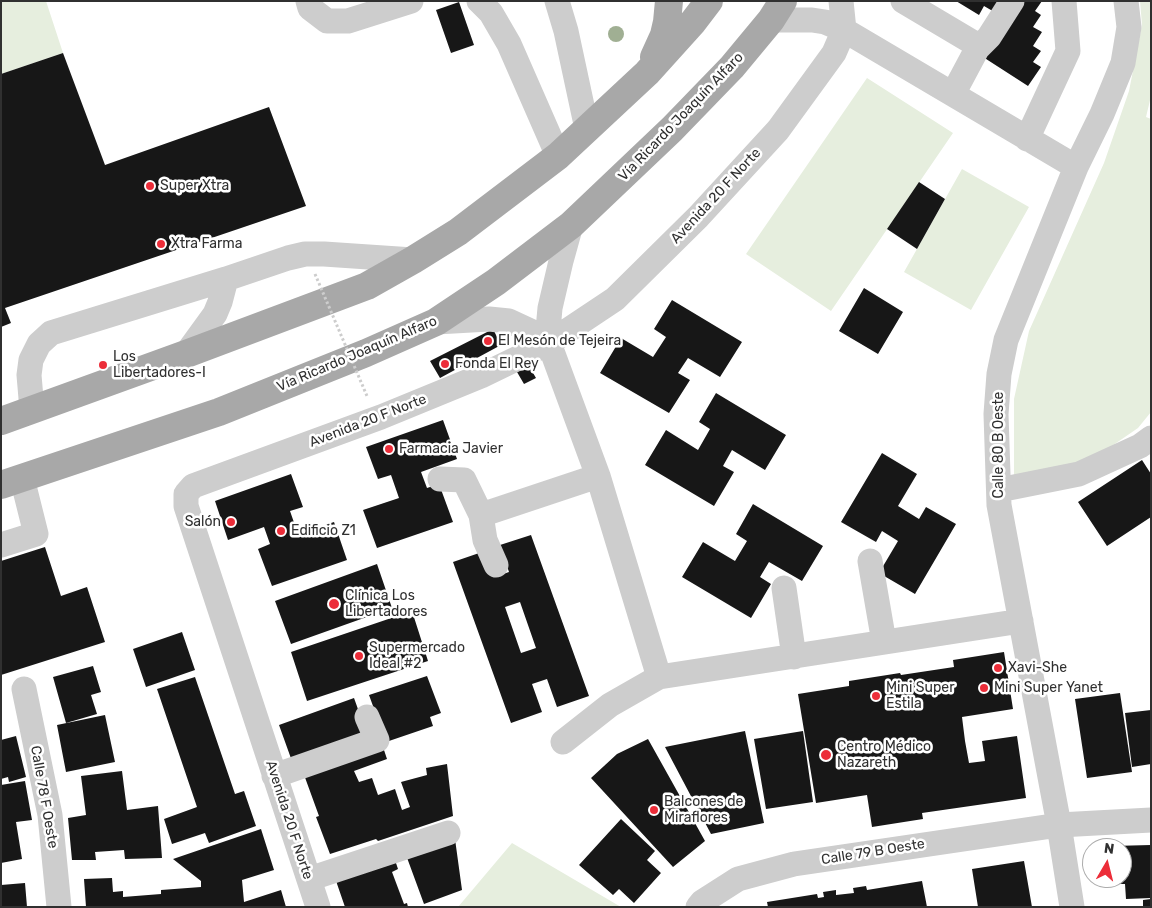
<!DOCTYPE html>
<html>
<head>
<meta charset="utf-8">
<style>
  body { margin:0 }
  #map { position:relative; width:1152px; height:908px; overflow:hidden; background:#fff; font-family:Rubik,sans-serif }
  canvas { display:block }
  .frame { position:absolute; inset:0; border:2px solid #303030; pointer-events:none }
  .north { position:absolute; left:1082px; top:838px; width:50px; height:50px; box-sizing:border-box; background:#fff; border:1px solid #acacac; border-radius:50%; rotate:8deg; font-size:14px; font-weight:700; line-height:20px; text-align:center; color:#303030 }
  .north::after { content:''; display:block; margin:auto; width:18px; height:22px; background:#ec2d39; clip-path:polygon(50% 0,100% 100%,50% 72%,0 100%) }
</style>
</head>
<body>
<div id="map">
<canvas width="1152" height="908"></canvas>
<div class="frame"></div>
<div class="north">N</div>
</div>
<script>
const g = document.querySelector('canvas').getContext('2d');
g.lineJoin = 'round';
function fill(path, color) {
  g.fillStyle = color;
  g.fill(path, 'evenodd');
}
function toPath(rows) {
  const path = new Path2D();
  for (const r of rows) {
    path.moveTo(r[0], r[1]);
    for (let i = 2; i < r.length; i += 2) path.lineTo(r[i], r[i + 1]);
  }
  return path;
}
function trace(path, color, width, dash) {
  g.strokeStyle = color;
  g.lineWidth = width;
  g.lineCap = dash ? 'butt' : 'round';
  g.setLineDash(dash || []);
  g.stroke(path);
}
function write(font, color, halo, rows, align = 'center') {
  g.font = font + ' Rubik,sans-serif';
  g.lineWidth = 5;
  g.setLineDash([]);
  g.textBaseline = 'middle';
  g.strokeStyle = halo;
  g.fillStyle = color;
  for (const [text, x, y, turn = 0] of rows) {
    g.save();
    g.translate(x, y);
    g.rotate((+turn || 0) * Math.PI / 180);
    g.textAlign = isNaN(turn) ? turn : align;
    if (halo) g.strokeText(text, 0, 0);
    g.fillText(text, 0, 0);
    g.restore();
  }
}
fill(toPath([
  [1,1,46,1,63,53,1,74],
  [1140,1,1151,1,1151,96,1146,117,1151,119,1151,412,1138,428,1090,461,1014,483,1014,399,1029,331,1104,163,1129,91,1142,25],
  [867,78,953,133,831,311,746,254],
  [962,169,1029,207,971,310,904,272],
  [512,843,621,907,458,907]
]), '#e6eede');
fill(toPath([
  [956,1,1004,1,996,13,984,6,979,15],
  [1020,1,1042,1,1035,11,1041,15,1033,27,1042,32,1033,46,1041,51,1033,62,1041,67,1028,86,983,57],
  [459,2,474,45,451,53,436,10],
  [63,53,105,165,269,107,306,206,5,308,11,323,1,327,1,74],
  [919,182,945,199,917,249,887,229],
  [864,288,903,312,878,354,839,331],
  [672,300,742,342,720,377,688,358,678,373,690,380,669,413,600,373,621,338,653,357,666,337,654,329],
  [493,329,501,345,440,378,430,361],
  [529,366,536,378,524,384,517,372],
  [716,393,786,435,765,470,732,450,723,466,734,472,714,506,645,465,666,430,698,450,710,429,699,422],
  [443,420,457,459,421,472,427,488,439,484,453,522,377,548,363,510,399,498,391,475,378,479,366,447],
  [882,453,917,474,898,506,919,519,926,507,956,524,915,594,879,573,898,541,882,531,876,542,841,522],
  [1142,460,1151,474,1151,517,1107,546,1078,502],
  [291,474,303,507,290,511,298,534,334,522,347,560,272,586,258,549,270,544,264,527,228,540,215,501],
  [753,504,823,546,802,581,769,562,760,577,771,584,751,618,682,577,703,542,735,561,747,541,736,534],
  [531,535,589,696,557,707,547,679,532,684,542,712,511,723,453,562,485,551,494,577,509,572,500,545],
  [520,602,536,648,521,653,505,607],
  [45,547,61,596,87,587,105,642,1,675,1,561],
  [377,564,392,608,291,644,275,601],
  [412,611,428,661,307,701,291,652],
  [182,632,195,670,146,687,133,649],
  [1004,652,1013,709,962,717,965,741,969,763,985,761,982,741,1017,736,1026,798,922,813,923,819,872,827,867,795,816,803,798,694,849,686,849,681,900,673,901,675,954,667,953,660],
  [93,666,101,692,91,695,97,714,66,723,53,677],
  [427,676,441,713,430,717,433,726,386,742,369,695],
  [195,677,235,794,244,791,256,826,209,843,205,833,172,844,164,819,197,807,157,689],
  [1120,693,1132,772,1087,778,1075,699],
  [354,698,368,737,293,764,279,725],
  [1151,710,1151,764,1132,767,1125,713],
  [105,715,115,762,66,772,57,725],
  [745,731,764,823,711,834,665,747],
  [803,731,813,802,766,809,754,739],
  [16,736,26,777,9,782,8,777,1,779,1,740],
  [648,739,705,841,673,867,591,778,617,754],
  [382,744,387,759,354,771,359,782,372,778,378,795,395,789,402,810,410,807,401,782,427,775,426,768,447,764,453,816,378,841,376,839,330,854,316,817,319,816,303,772],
  [122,771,127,810,158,806,162,858,125,859,124,850,95,852,96,860,72,860,68,818,86,815,81,776],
  [25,781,32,820,16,822,22,859,1,863,1,785],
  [621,819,655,851,647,860,661,873,634,903,619,889,613,895,579,865],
  [261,829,274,870,242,880,244,902,281,890,286,907,86,907,84,879,112,878,113,892,123,891,123,897,161,894,161,890,201,887,201,881,173,859],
  [455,839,462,890,424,904,406,855],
  [1151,845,1151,898,1126,899,1125,884,1114,884,1113,878,1122,878,1122,848,1113,848,1112,846],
  [394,857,398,869,392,872,404,904,407,903,408,907,345,907,335,878],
  [1024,861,1032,907,978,907,972,869],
  [922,881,927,907,768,907,767,902,817,894,818,898,824,897,823,892,836,890,836,895,854,893,853,888,866,886,867,890],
  [25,883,27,907,1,907,1,885],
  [1151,899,1151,907,1143,907,1143,900]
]), '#171717');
trace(toPath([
  [308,1,310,8,327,21,348,21,411,1],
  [479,1,491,13,509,44,558,156],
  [557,1,566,31,587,129],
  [903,1,972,42,977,49,953,94],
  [771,20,812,20,825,22,844,30,1076,167],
  [977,49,989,37,1012,1],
  [1027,139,1068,51,1064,1],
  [571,225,561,261,550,308,548,330,549,343,598,476,659,677],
  [436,322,489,319,509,321,537,334,549,343],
  [186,354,215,314,220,302,226,279],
  [32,410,29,375,31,360,39,344,51,333,226,279,288,258,305,254,324,254,413,260],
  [440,479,464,480,481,515,598,476],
  [999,490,1079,474,1140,446,1151,438],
  [481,515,485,540,496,565],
  [1,545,36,534,22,478],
  [870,561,884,642],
  [784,588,794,657],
  [24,689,50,815,59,907],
  [563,742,610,705,659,677,1021,621],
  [274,776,377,740,367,717],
  [309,879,448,833],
  [318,907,186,506,186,494,193,486,381,417,481,376,549,343,615,299,698,217,778,130,834,53,844,30,841,1],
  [698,907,702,902,738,879,794,864,1059,825,1151,820],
  [1072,907,1059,825,999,505,996,414,999,374,1006,340,1076,167,1102,114,1123,63,1129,27,1126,1]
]), '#cdcdcd', 25);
trace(toPath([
  [654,57,664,35,667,22,669,1],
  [1,421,186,354,367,286,413,260,458,232,558,156,647,73,693,22,709,1],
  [1,485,219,412,366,353,436,322,496,282,571,225,672,129,732,67,771,20,783,1]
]), '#a8a8a8', 28);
trace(toPath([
  [315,274,367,396]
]), '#cdcdcd', 3, [2.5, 2.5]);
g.fillStyle = '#a0af93';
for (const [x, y] of [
  [616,34]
]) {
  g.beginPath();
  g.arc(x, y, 8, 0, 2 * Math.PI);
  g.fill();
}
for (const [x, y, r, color] of [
  [150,186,5,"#ec2d39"],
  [161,244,5,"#ec2d39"],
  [488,341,5,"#ec2d39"],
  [445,364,5,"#ec2d39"],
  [103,365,5,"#ec2d39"],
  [389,449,5,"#ec2d39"],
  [231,522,5,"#ec2d39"],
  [281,531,5,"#ec2d39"],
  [334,604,6,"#ec2d39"],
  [359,656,5,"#ec2d39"],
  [998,668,5,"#ec2d39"],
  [984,688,5,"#ec2d39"],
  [876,696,5,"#ec2d39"],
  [826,755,6,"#ec2d39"],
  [654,810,5,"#ec2d39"]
]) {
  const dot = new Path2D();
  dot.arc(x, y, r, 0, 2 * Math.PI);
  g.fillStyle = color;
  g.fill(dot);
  trace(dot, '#fff', 2);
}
write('14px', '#303030', '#fff', [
  ["Vía Ricardo Joaquín Alfaro",681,117,-46],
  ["Avenida 20 F Norte",716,196,-47],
  ["Vía Ricardo Joaquín Alfaro",357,354,-23],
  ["Avenida 20 F Norte",368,421,-21],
  ["Calle 80 B Oeste",999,445,-90],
  ["Calle 78 F Oeste",44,797,80],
  ["Avenida 20 F Norte",289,820,72],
  ["Calle 79 B Oeste",873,852,-9]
]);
write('14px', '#303030', '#fff', [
  ["Super Xtra",160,186],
  ["Xtra Farma",171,244],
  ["El Mesón de Tejeira",498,341],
  ["Los",113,357],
  ["Libertadores-I",113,373],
  ["Fonda El Rey",455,364],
  ["Farmacia Javier",399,449],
  ["Salón",221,522,"right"],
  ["Edificio Z1",291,531],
  ["Clínica Los",345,596],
  ["Libertadores",345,612],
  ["Supermercado",369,648],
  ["Ideal #2",369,664],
  ["Xavi-She",1008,668],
  ["Mini Super",886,688],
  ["Estila",886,704],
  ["Mini Super Yanet",994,688],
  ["Centro Médico",837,747],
  ["Nazareth",837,763],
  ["Balcones de",664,802],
  ["Miraflores",664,818]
], 'left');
</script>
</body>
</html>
